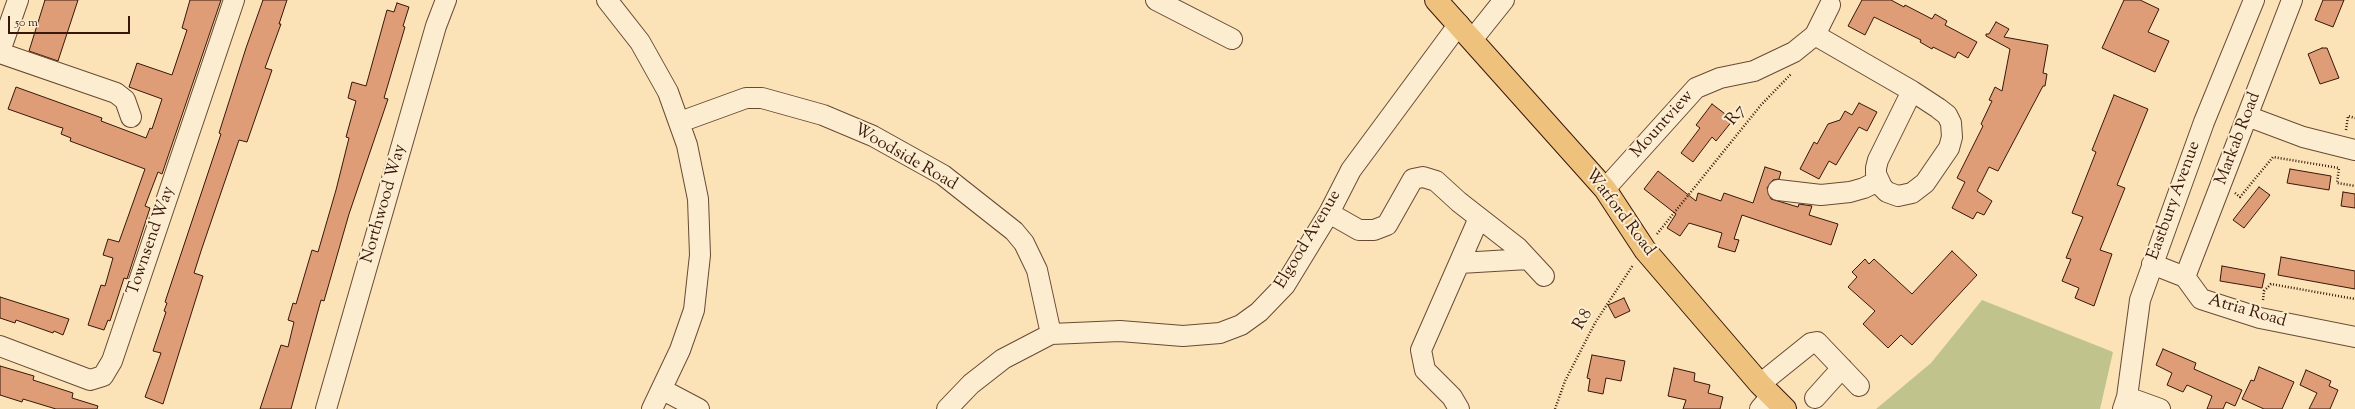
<!DOCTYPE html>
<html>
<head>
<meta charset="utf-8">
<style>
  body { margin:0 }
  #map { position:relative; width:2355px; height:409px; overflow:hidden; background:#fbe3b7; font-family:"Sorts Mill Goudy",serif }
  canvas { display:block }
  .scale { position:absolute; left:8px; top:16px; width:122px; height:18px; box-sizing:border-box; border:2px solid #38170a; border-top:0; padding-left:5px; font-size:12px; line-height:14px; white-space:nowrap; color:#38170a; -webkit-text-stroke:3px #fcedd0; paint-order:stroke }
</style>
</head>
<body>
<div id="map">
<canvas width="2355" height="409"></canvas>
<div class="scale">50 m</div>
</div>
<script>
const g = document.querySelector('canvas').getContext('2d');
g.lineJoin = 'round';
function fill(path, color) {
  g.fillStyle = color;
  g.fill(path, 'evenodd');
}
function toPath(rows) {
  const path = new Path2D();
  for (const r of rows) {
    path.moveTo(r[0], r[1]);
    for (let i = 2; i < r.length; i += 2) path.lineTo(r[i], r[i + 1]);
  }
  return path;
}
function trace(path, color, width, dash) {
  g.strokeStyle = color;
  g.lineWidth = width;
  g.lineCap = dash ? 'butt' : 'round';
  g.setLineDash(dash || []);
  g.stroke(path);
}
function write(font, color, halo, rows, align = 'center') {
  g.font = font + ' "Sorts Mill Goudy",serif';
  g.lineWidth = 4;
  g.setLineDash([]);
  g.textBaseline = 'middle';
  g.strokeStyle = halo;
  g.fillStyle = color;
  for (const [text, x, y, turn = 0] of rows) {
    g.save();
    g.translate(x, y);
    g.rotate((+turn || 0) * Math.PI / 180);
    g.textAlign = isNaN(turn) ? turn : align;
    if (halo) g.strokeText(text, 0, 0);
    g.fillText(text, 0, 0);
    g.restore();
  }
}
fill(toPath([
  [1982,300,2113,352,2100,409,1876,409,1931,363]
]), '#c1c38c');
const building = toPath([
  [45,0,78,0,58,61,29,51,45,0],
  [190,0,221,0,162,174,158,172,145,206,150,208,127,279,124,278,110,321,108,320,104,330,88,325,101,285,105,286,113,258,103,255,108,239,119,242,145,169,70,141,71,138,61,134,63,128,59,127,8,109,16,87,102,118,101,121,146,138,150,128,152,129,162,99,129,87,137,63,172,75,187,30,182,28,190,0],
  [263,0,287,0,279,24,281,24,265,68,272,70,247,142,239,140,202,248,194,273,203,276,163,404,145,397,161,353,153,351,166,312,164,311,167,303,165,302,221,134,219,133,246,48,263,0],
  [1862,0,1891,0,1904,7,1905,5,1932,19,1935,14,1947,21,1945,25,1977,42,1968,58,1958,52,1955,58,1933,47,1932,49,1920,42,1921,40,1874,17,1865,35,1848,26,1862,0],
  [2124,0,2140,0,2159,9,2148,32,2169,41,2155,72,2102,48,2124,0],
  [2323,0,2344,0,2333,27,2315,20,2323,0],
  [397,3,409,7,403,26,405,27,384,98,388,99,349,214,324,301,321,300,291,409,260,409,281,345,288,347,294,322,288,320,293,303,296,304,312,250,318,252,336,190,349,138,346,137,356,101,348,98,352,82,366,86,387,10,394,12,397,3],
  [1996,22,2009,29,2004,37,2048,45,2043,73,2047,74,2045,86,2043,86,1998,171,1989,167,1977,191,1992,201,1984,215,1977,212,1973,219,1952,208,1965,182,1957,178,1983,126,1981,124,1992,101,1989,100,1995,87,2002,91,2010,49,1986,36,1986,34,1989,34,1996,22],
  [2322,48,2327,48,2339,78,2320,84,2308,54,2322,48],
  [2114,95,2148,109,2117,185,2125,188,2100,250,2112,254,2094,306,2075,298,2079,288,2062,281,2071,259,2066,258,2083,217,2072,213,2096,152,2092,150,2114,95],
  [1859,103,1877,112,1867,131,1859,127,1836,165,1829,161,1819,179,1800,169,1814,142,1817,144,1828,124,1840,120,1845,111,1852,115,1859,103],
  [1712,104,1733,120,1716,141,1712,137,1693,162,1681,153,1700,128,1696,125,1712,104],
  [1765,167,1781,172,1779,179,1773,180,1767,188,1771,199,1798,207,1799,204,1812,206,1809,215,1838,224,1831,245,1742,215,1734,239,1739,240,1735,252,1718,247,1722,233,1689,223,1680,236,1667,228,1676,214,1644,189,1658,171,1696,201,1698,193,1721,201,1724,193,1753,203,1765,167],
  [2290,169,2331,176,2329,190,2287,183,2290,169],
  [2259,187,2270,195,2244,228,2233,220,2259,187],
  [2343,192,2355,194,2355,208,2341,206,2343,192],
  [1952,251,1977,275,1912,345,1901,335,1888,348,1863,324,1875,311,1848,287,1857,277,1852,272,1865,259,1869,264,1874,259,1912,294,1952,251],
  [2281,257,2355,271,2355,289,2278,275,2281,257],
  [2222,266,2265,274,2262,288,2220,281,2222,266],
  [0,297,69,319,63,335,54,331,53,333,16,320,15,323,0,318,0,297],
  [1624,298,1630,311,1615,318,1608,305,1624,298],
  [2163,349,2196,363,2194,369,2242,390,2235,406,2226,402,2223,409,2207,409,2212,396,2187,385,2183,392,2167,385,2172,373,2156,365,2163,349],
  [1592,355,1625,361,1621,381,1606,378,1603,394,1588,391,1590,379,1587,378,1592,355],
  [0,366,34,376,33,380,73,393,72,398,98,406,97,409,56,409,23,399,22,402,0,395,0,366],
  [2259,367,2294,382,2282,409,2264,409,2242,399,2251,380,2254,381,2259,367],
  [1674,368,1695,373,1694,381,1710,385,1708,393,1723,397,1720,409,1683,409,1686,400,1668,396,1674,368],
  [2306,370,2331,381,2329,386,2338,390,2330,409,2309,409,2317,393,2300,385,2306,370]
]);
fill(building, '#df9d77');
trace(building, '#38170a', 1);
const minor = toPath([
  [607,0,640,42,668,92,687,145,698,199,700,255,694,310,680,350,652,409],
  [1156,0,1232,39],
  [1815,35,1912,91,1938,108,1947,115,1951,123,1952,137,1949,148,1925,183,1912,193,1898,196,1887,192,1882,187,1876,174,1876,168,1878,160,1912,91],
  [1472,40,1504,0],
  [0,51,18,0],
  [0,53,116,93,125,100,131,117],
  [2247,116,2303,137,2355,150],
  [680,122,746,98,762,98,823,115,873,136,943,175,1014,231,1024,243,1037,270,1051,334],
  [1605,189,1696,88,1720,78,1754,71,1794,52,1815,35,1830,5],
  [1778,190,1821,195,1850,192,1864,188,1878,181],
  [1329,213,1359,230,1374,230,1387,225,1413,179,1423,177,1436,181,1459,202,1518,248,1544,276],
  [1460,263,1528,259],
  [2152,264,2185,277,2201,299,2260,318,2355,337],
  [2185,277,2292,0],
  [0,346,90,380,103,376,112,361,234,0],
  [1760,384,1811,343,1817,342,1859,386],
  [663,390,699,409],
  [2127,397,2160,409],
  [1815,398,1842,368],
  [326,409,436,26,446,0],
  [947,409,971,384,1003,359,1051,334,1120,331,1183,336,1220,333,1241,325,1259,312,1285,285,1329,213,1351,170,1459,24],
  [1459,409,1452,397,1425,370,1421,350,1479,218],
  [1760,409,1772,395],
  [2123,409,2127,397,2140,300,2204,122,2254,0]
]);
const major = toPath([
  [1436,0,1605,189,1645,250,1760,384,1785,409]
]);
trace(minor, '#694a35', 22);
trace(major, '#38170a', 24);
trace(toPath([
  [2346,130,2348,116,2355,118],
  [2235,193,2240,197,2273,157,2339,168,2337,183,2355,186],
  [1657,234,1761,105,1791,74],
  [2263,300,2264,291,2271,284,2355,299],
  [1555,409,1565,381,1595,323,1633,265]
]), '#38170a', 2.5, [1, 2]);
trace(minor, '#fcedd0', 20);
trace(major, '#eec27c', 22);
write('17px', '#38170a', '#fcedd0', [
  ["R7",1737,116,-51],
  ["Mountview",1663,125,-48],
  ["Markab Road",2239,139,-69],
  ["Woodside Road",905,158,30],
  ["Eastbury Avenue",2175,201,-70],
  ["Northwood Way",385,204,-74],
  ["Watford Road",1619,213,53],
  ["Elgood Avenue",1309,240,-59],
  ["Townsend Way",152,241,-71],
  ["Atria Road",2247,312,16],
  ["R8",1584,320,-60]
]);
</script>
</body>
</html>
